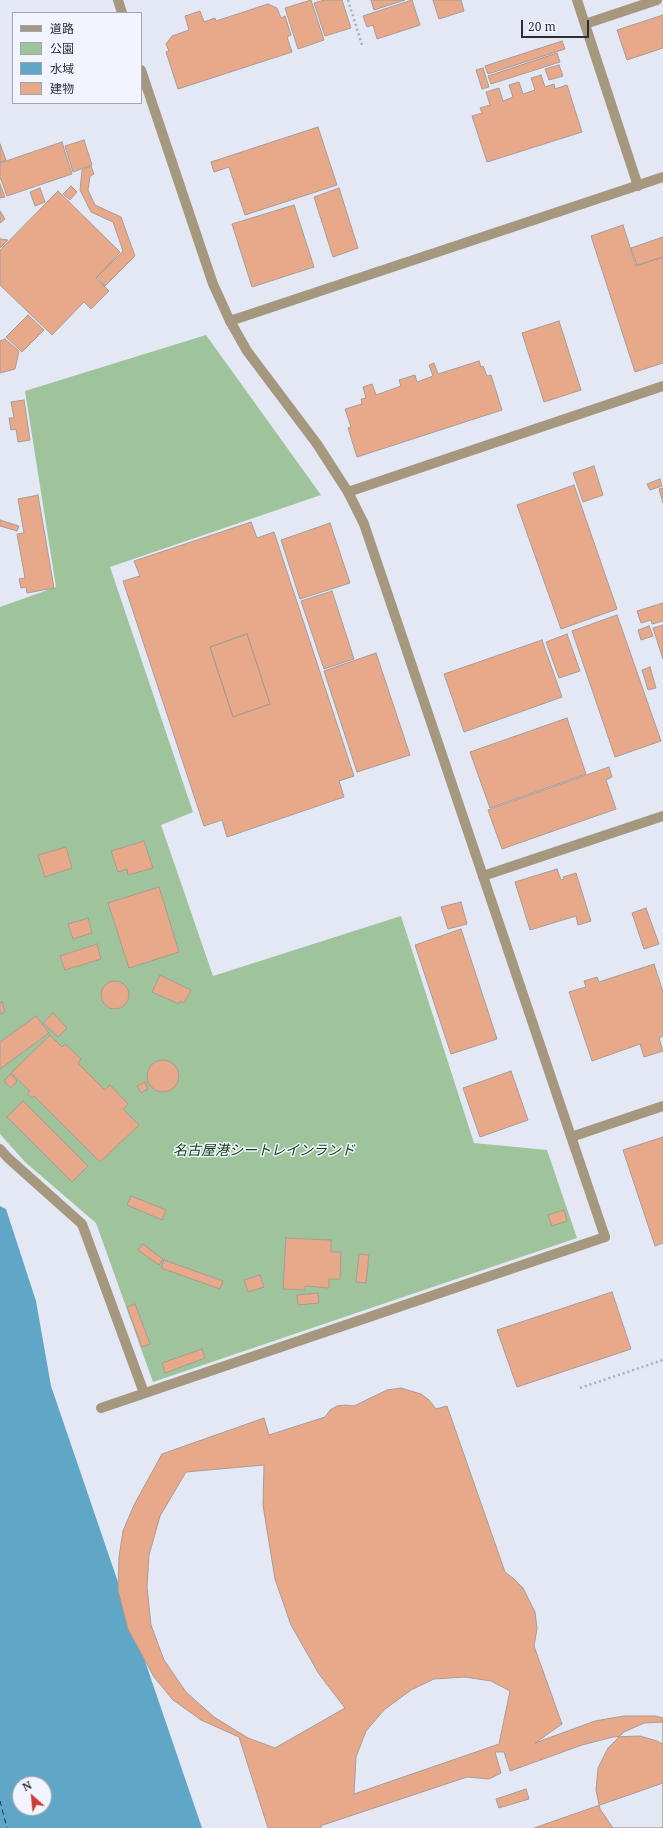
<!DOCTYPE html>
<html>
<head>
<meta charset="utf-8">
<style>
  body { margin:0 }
  #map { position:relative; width:663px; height:1828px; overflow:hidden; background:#e4e8f4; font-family:"Noto Serif","Noto Sans JP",serif }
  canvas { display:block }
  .legend { position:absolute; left:12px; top:12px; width:130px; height:92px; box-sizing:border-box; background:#f2f5ff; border:1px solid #a3a5ad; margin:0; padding:5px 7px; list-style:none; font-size:12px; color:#2c2d32 }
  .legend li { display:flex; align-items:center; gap:8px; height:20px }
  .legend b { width:20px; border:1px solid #a3a5ad }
  .north { position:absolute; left:12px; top:1776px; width:40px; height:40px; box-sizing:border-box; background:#f2f5ff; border:1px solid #a3a5ad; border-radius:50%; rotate:333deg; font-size:11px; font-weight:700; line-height:16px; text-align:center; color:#2c2d32 }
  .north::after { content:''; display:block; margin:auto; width:14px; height:18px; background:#cc3e35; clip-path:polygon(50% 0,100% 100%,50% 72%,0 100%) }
  .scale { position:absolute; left:521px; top:20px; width:68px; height:18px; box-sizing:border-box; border:2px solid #2c2d32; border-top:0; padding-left:5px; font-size:12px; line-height:14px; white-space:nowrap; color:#2c2d32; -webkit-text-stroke:3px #f2f5ff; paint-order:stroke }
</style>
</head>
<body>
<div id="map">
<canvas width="663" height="1828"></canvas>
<ul class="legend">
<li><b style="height:5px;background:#a6977f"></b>道路</li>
<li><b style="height:11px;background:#9fc39b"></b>公園</li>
<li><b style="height:11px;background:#60a6c7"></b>水域</li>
<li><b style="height:11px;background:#e7a989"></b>建物</li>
</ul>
<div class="north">N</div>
<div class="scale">20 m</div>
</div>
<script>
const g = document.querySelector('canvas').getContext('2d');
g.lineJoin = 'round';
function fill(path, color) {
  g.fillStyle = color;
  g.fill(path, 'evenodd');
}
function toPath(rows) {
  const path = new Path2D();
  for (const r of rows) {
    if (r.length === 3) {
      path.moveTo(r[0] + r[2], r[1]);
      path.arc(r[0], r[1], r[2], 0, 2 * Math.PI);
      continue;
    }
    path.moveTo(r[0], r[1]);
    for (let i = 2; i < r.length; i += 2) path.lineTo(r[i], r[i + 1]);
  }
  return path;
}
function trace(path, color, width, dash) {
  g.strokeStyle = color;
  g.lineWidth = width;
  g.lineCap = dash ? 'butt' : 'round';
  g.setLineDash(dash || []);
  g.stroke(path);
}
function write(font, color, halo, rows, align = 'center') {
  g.font = font + ' "Noto Serif","Noto Sans JP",serif';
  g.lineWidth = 3;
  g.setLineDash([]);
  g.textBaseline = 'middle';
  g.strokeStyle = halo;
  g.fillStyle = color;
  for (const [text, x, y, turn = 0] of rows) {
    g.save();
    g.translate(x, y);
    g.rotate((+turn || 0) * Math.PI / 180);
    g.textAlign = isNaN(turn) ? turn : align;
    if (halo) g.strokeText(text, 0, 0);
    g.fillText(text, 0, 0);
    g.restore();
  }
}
fill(toPath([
  [206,335,321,495,110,567,193,812,161,825,213,976,401,916,474,1143,547,1150,577,1238,153,1382,96,1223,25,1162,0,1134,0,607,56,587,25,391]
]), '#9fc39b');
fill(toPath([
  [0,1206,6,1209,36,1301,51,1386,202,1828,0,1828],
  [20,1784,44,1784,44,1808,20,1808]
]), '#60a6c7');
trace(toPath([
  [0,1801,7,1828]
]), '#003f56', 1, [5, 4]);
const building = toPath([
  [311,0,324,40,298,49,285,8,311,0],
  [324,0,342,0,351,28,325,36,314,3,324,0],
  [371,0,405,0,374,10,371,0],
  [412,0,420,25,377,39,373,25,367,27,363,16,412,0],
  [433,0,461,0,464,11,439,19,433,0],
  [268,4,277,8,281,18,285,16,291,35,287,37,292,52,178,89,166,52,169,51,166,44,172,36,189,30,185,16,200,11,204,22,215,18,216,21,268,4],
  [663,15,663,48,627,60,617,30,663,15],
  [562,41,565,49,488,74,485,66,562,41],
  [557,53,560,62,491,84,488,76,557,53],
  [559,65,563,76,549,80,545,69,559,65],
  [483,68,489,87,482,89,476,70,483,68],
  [541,75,545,87,554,84,555,89,567,85,582,132,487,162,472,116,482,113,480,108,490,105,486,92,499,88,503,101,513,97,509,85,519,82,523,94,535,90,531,78,541,75],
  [318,127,337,185,245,215,229,167,214,172,211,162,318,127],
  [84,140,92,165,73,172,65,146,84,140],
  [62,142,72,174,7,196,0,177,0,163,62,142],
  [0,144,6,160,0,162,0,144],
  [91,166,94,174,90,176,88,190,95,205,121,217,135,256,105,286,97,277,123,251,113,222,91,212,80,190,82,170,91,166],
  [0,184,5,197,0,198,0,184],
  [71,186,77,192,70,200,63,194,71,186],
  [40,188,45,202,35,206,30,192,40,188],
  [339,188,358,248,333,257,314,197,339,188],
  [58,191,120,252,96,278,109,291,91,309,84,302,52,335,0,285,0,250,58,191],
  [294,205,314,267,252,287,232,224,294,205],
  [0,211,5,219,0,223,0,211],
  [623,225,636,266,663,257,663,363,635,372,591,236,623,225],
  [663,237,663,257,637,265,631,248,663,237],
  [0,239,8,240,0,248,0,239],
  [28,315,44,330,22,352,6,337,28,315],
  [559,321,581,390,544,402,522,333,559,321],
  [5,339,19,351,15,369,0,373,0,341,5,339],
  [479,361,481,367,483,366,487,376,491,375,502,410,357,457,348,428,351,427,345,409,362,404,361,399,366,398,363,387,372,384,376,395,401,386,399,380,415,375,417,382,433,376,429,365,434,363,438,374,479,361],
  [24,400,30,440,18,442,16,429,11,430,9,418,14,418,11,402,24,400],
  [594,466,603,495,583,502,573,473,594,466],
  [660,479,662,486,650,490,647,484,660,479],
  [574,485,617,609,561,629,517,505,574,485],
  [663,488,663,503,659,489,663,488],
  [38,495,54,588,27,593,26,587,21,588,19,579,25,578,17,534,24,533,18,499,38,495],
  [0,520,19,526,17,531,0,526,0,520],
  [251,522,257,538,274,532,354,776,339,781,344,797,227,837,222,820,204,826,123,581,140,576,134,561,251,522],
  [247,634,270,704,233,717,210,647,247,634],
  [330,523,350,583,300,599,281,540,330,523],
  [332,591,354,659,324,669,301,601,332,591],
  [663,603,663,621,652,624,651,620,641,623,637,611,663,603],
  [617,615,661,741,615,757,572,631,617,615],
  [663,625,663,659,653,628,663,625],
  [649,626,653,636,641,640,638,630,649,626],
  [247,634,270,704,233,717,210,647,247,634],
  [567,634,580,671,559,678,546,642,567,634],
  [542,640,562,697,464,732,444,674,542,640],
  [376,653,410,755,357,772,324,671,376,653],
  [650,667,656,688,648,690,642,670,650,667],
  [567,718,586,774,490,808,470,752,567,718],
  [609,767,612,777,606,780,616,809,502,849,488,810,609,767],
  [144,841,153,868,128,875,127,869,118,872,111,851,144,841],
  [66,847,72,868,45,877,38,855,66,847],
  [557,869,561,880,564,879,563,877,576,873,591,921,578,925,576,916,530,930,515,882,557,869],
  [159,887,179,952,129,968,108,903,159,887],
  [461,902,467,924,448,929,441,907,461,902],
  [646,908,659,944,644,949,632,913,646,908],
  [88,918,92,933,73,939,68,924,88,918],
  [461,929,497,1039,451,1054,415,945,461,929],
  [97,944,101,959,65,970,60,956,97,944],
  [654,964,663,992,663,1036,659,1038,663,1051,644,1057,640,1044,592,1061,569,992,586,987,584,981,597,977,599,982,654,964],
  [160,975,191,990,184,1003,180,1001,179,1004,152,992,160,975],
  [115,995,14],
  [2,1002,5,1012,0,1014,0,1003,2,1002],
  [53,1013,67,1028,58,1037,43,1023,53,1013],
  [36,1016,49,1033,0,1069,0,1042,36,1016],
  [50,1035,62,1047,65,1044,81,1059,78,1063,105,1090,110,1085,128,1104,123,1109,139,1125,100,1162,34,1096,32,1098,27,1094,30,1091,11,1073,50,1035],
  [163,1076,16],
  [511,1071,528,1120,480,1137,463,1088,511,1071],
  [11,1074,17,1081,11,1088,4,1081,11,1074],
  [145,1082,148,1089,141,1093,137,1086,145,1082],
  [23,1101,88,1166,72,1182,7,1117,23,1101],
  [663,1137,663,1243,655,1246,623,1150,663,1137],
  [131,1196,166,1210,162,1220,127,1205,131,1196],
  [564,1210,567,1221,552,1226,548,1215,564,1210],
  [286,1238,331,1240,331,1252,341,1252,340,1279,329,1279,329,1288,305,1286,305,1290,283,1289,286,1238],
  [143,1244,163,1259,159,1265,138,1250,143,1244],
  [359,1254,369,1255,366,1283,356,1282,359,1254],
  [164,1260,223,1281,220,1289,161,1268,164,1260],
  [260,1275,264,1287,248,1292,244,1280,260,1275],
  [612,1292,631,1349,517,1387,497,1330,612,1292],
  [318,1293,319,1303,298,1305,297,1295,318,1293],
  [135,1304,150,1344,142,1347,127,1307,135,1304],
  [202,1349,205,1358,165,1373,162,1363,202,1349],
  [401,1388,421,1394,429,1400,436,1409,447,1406,505,1572,514,1579,523,1588,535,1612,537,1629,534,1646,562,1724,535,1743,595,1721,624,1716,656,1716,663,1718,663,1744,657,1741,640,1736,613,1737,582,1745,510,1771,504,1752,495,1752,501,1773,489,1779,467,1777,320,1826,322,1828,268,1828,239,1737,201,1720,173,1700,154,1677,128,1629,118,1590,119,1557,123,1531,134,1505,162,1454,264,1418,269,1435,325,1417,330,1410,337,1406,346,1405,354,1406,387,1390,401,1388],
  [264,1465,263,1505,275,1579,291,1625,319,1674,345,1708,275,1748,248,1738,214,1717,186,1692,164,1660,151,1625,147,1587,149,1555,160,1516,186,1472,264,1465],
  [465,1677,491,1681,510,1691,499,1744,354,1794,356,1757,366,1731,384,1710,411,1690,434,1679,465,1677],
  [663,1722,663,1828,613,1828,600,1809,596,1790,598,1768,608,1748,624,1732,644,1723,663,1722],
  [663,1783,663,1828,534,1828,663,1783],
  [526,1789,529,1799,499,1808,496,1799,526,1789]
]);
fill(building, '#e7a989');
trace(building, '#a89c96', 1);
trace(toPath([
  [348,0,362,45],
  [580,1388,663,1360]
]), '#abaeb8', 2.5, [2, 3]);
trace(toPath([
  [585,24,657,0],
  [230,321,663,177],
  [348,492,663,386],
  [483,876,663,816],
  [0,1149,8,1158,82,1224,144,1393],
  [101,1408,605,1237]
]), '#a6977f', 10);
trace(toPath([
  [118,0,122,13],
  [577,0,638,186],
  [141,70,213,284,230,321,247,351,317,444,348,492,364,524,605,1237],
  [571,1137,663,1106]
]), '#a6977f', 10);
write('italic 14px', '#103f0d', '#f2f5ff', [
  ["名古屋港シートレインランド",264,1151]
]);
</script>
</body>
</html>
